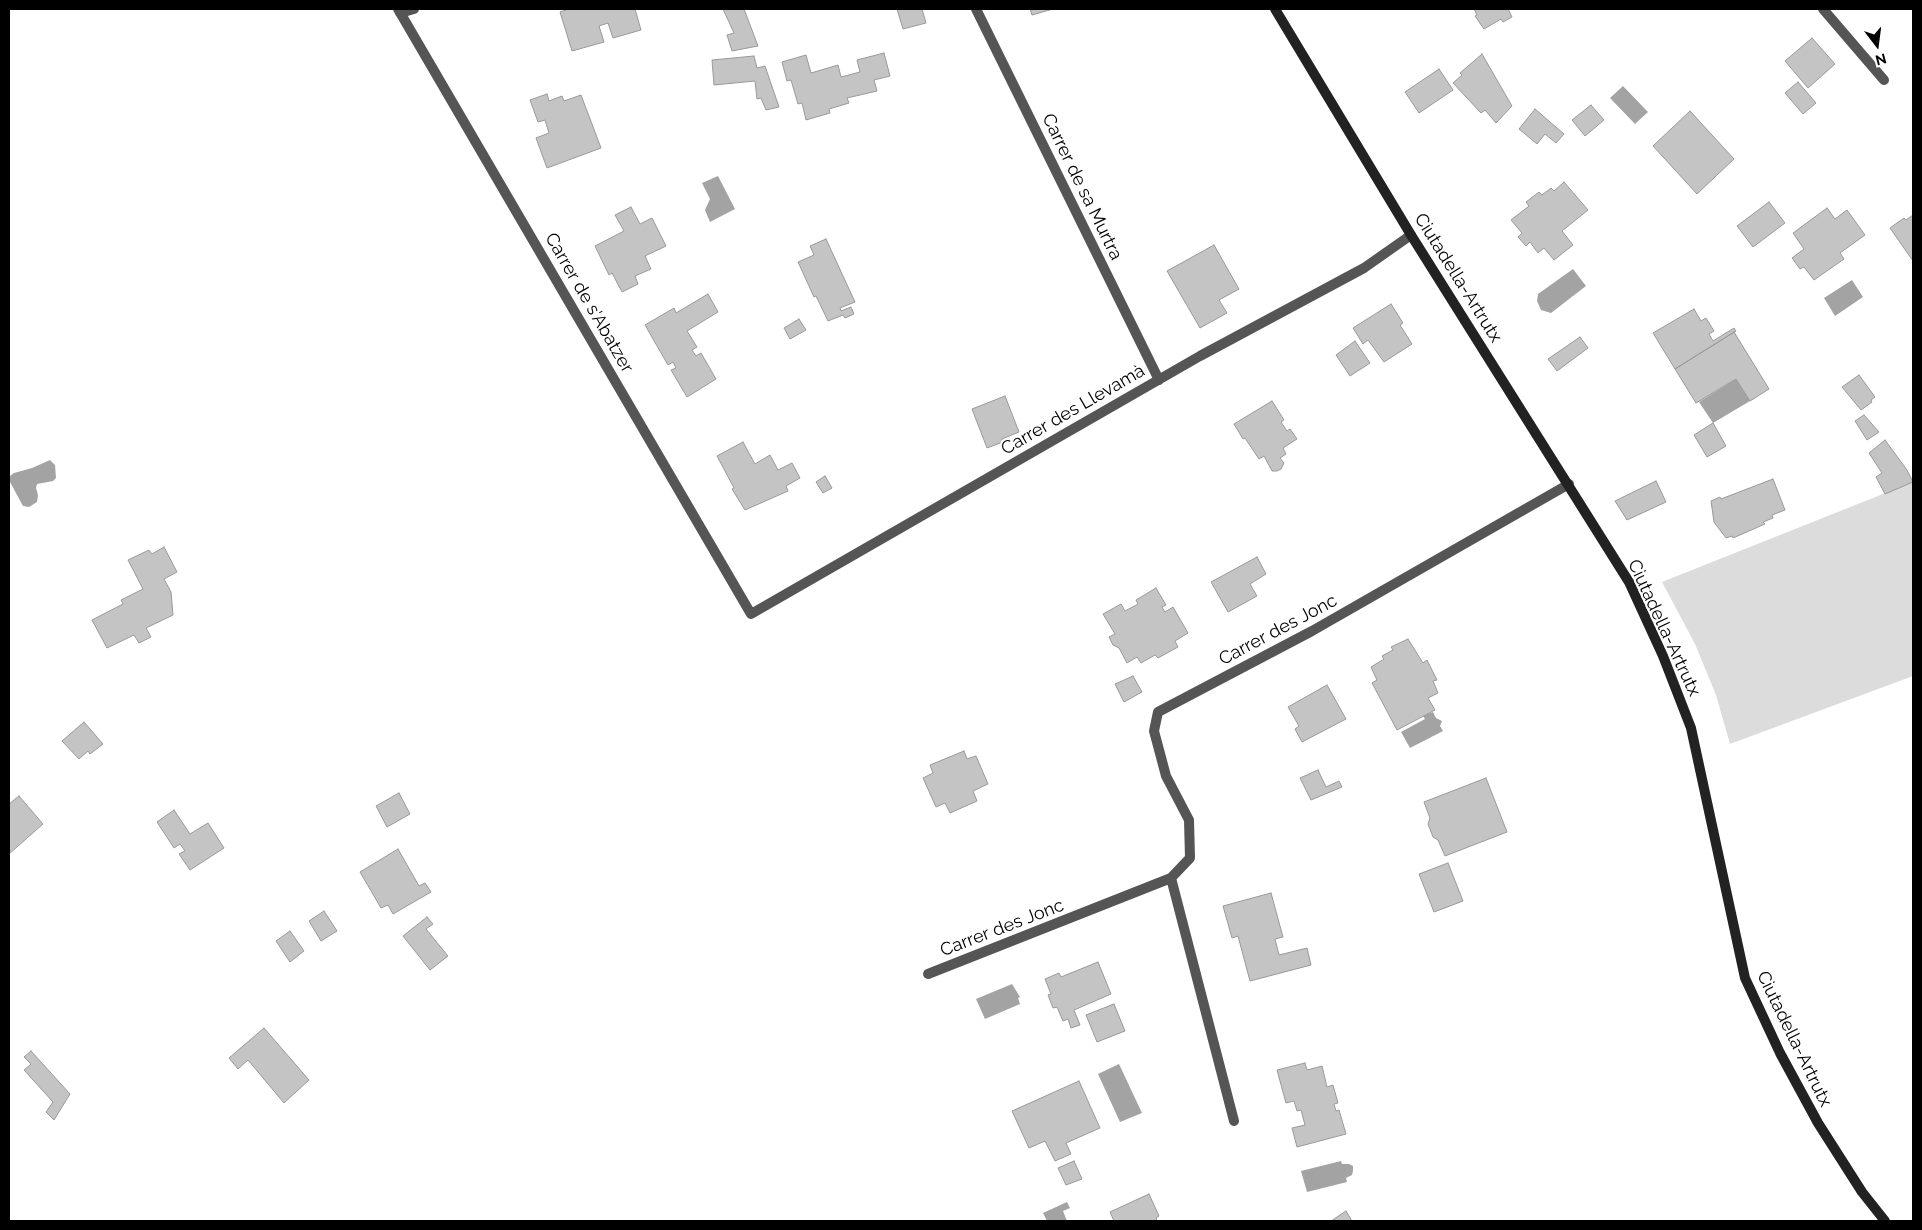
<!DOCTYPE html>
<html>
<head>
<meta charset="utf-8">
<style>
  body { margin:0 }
  #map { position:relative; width:1922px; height:1230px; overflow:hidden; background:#fff; font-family:Raleway,sans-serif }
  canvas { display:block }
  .frame { position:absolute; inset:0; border:10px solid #000; pointer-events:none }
  .north { position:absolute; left:1852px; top:20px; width:50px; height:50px; -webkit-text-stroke:4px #fff; paint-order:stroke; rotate:165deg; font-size:14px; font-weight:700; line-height:20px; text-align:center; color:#000 }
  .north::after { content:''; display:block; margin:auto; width:18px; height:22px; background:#000; clip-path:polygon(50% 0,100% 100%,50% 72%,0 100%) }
</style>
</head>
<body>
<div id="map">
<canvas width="1922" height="1230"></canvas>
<div class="frame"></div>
<div class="north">N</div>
</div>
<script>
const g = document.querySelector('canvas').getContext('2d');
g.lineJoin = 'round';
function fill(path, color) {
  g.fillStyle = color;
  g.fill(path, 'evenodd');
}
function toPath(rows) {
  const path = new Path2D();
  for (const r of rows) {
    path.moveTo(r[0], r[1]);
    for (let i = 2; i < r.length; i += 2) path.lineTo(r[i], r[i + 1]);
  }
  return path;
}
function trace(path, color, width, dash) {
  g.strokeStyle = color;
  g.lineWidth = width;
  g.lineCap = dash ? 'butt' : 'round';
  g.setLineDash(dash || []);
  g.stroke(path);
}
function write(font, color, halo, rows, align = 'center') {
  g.font = font + ' Raleway,sans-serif';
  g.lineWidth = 4;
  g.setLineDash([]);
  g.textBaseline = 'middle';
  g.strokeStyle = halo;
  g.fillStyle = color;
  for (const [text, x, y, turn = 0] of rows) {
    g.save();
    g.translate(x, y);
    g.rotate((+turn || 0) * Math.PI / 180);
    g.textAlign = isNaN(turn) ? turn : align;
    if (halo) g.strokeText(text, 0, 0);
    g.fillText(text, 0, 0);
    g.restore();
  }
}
fill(toPath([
  [1913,482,1913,676,1730,744,1716,695,1695,644,1662,582]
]), '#dcdcdc');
fill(toPath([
  [1623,86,1648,112,1635,124,1610,98],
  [718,176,735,209,710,222,705,210,710,199,702,183],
  [1573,269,1586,286,1551,313,1541,310,1537,301,1538,294],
  [1852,280,1863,297,1835,316,1824,298],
  [1736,379,1750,401,1713,423,1699,402],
  [50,460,55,465,56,478,53,481,37,484,36,488,38,495,37,502,29,507,23,506,10,482,10,476,14,473,32,468],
  [1433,712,1436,718,1442,721,1440,726,1443,731,1410,748,1401,732,1425,719,1423,716],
  [1012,984,1020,997,1018,998,1020,1004,985,1019,976,999],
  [1119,1064,1142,1113,1120,1122,1098,1074],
  [1341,1161,1342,1164,1349,1164,1353,1166,1353,1171,1352,1175,1346,1178,1347,1182,1307,1192,1301,1171],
  [1067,1202,1070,1208,1063,1211,1067,1221,1047,1221,1043,1213]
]), '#a3a3a3');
const building = toPath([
  [569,9,635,9,641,30,613,38,608,23,599,26,604,42,572,51,560,12,569,9],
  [723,9,744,9,758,46,732,51,727,35,734,33,723,9],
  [897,9,922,9,926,23,903,29,897,9],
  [1030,9,1053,9,1032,15,1030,9],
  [1474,9,1508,9,1512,17,1503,22,1501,19,1484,29,1475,16,1477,15,1474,9],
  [1812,38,1835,64,1808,88,1785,61,1812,38],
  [884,53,890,76,874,80,877,91,847,98,849,103,829,109,830,113,806,120,802,103,798,104,791,80,787,81,782,62,806,55,811,73,838,65,841,77,860,72,857,60,884,53],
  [1482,54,1512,106,1496,123,1485,110,1481,113,1453,83,1462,75,1460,73,1482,54],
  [754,56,757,68,765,66,779,107,766,110,761,98,757,99,755,81,714,85,712,60,754,56],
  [1439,69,1453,90,1419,113,1405,92,1439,69],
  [1798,82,1816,103,1803,114,1785,93,1798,82],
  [547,94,549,101,562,96,564,101,581,95,601,148,547,168,536,138,549,133,545,120,538,122,530,100,547,94],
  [1591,105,1604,120,1585,136,1572,120,1591,105],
  [1535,109,1564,134,1556,143,1545,134,1537,144,1519,129,1535,109],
  [1690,111,1734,159,1697,194,1653,146,1690,111],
  [1564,182,1588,210,1562,231,1573,245,1554,260,1544,248,1538,253,1530,242,1526,246,1518,237,1522,233,1511,220,1529,206,1526,202,1539,192,1542,195,1551,188,1554,191,1564,182],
  [1769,202,1785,223,1753,247,1737,226,1769,202],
  [631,207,640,224,652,218,666,246,645,256,651,269,635,276,638,284,622,292,612,273,609,275,595,246,624,231,615,215,631,207],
  [1827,208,1835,219,1847,210,1865,235,1840,253,1844,259,1814,280,1804,267,1800,269,1792,258,1804,249,1793,233,1827,208],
  [1913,215,1913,261,1890,228,1904,218,1906,220,1913,215],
  [826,239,855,302,840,308,841,311,851,307,854,314,845,318,843,315,828,321,816,296,814,297,798,262,814,255,810,246,826,239],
  [1214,245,1239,289,1219,300,1227,313,1200,328,1167,271,1214,245],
  [708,294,718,312,687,331,697,347,692,350,696,356,701,353,716,379,687,397,671,370,676,368,673,362,668,365,645,325,674,308,676,313,708,294],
  [1391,304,1403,323,1400,325,1412,344,1384,362,1368,340,1363,344,1353,328,1391,304],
  [1694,309,1701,321,1706,318,1714,331,1709,334,1713,341,1734,328,1736,331,1675,369,1653,333,1694,309],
  [799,319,806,330,790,339,784,328,799,319],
  [1734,332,1769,389,1750,401,1736,379,1696,403,1675,369,1734,332],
  [1580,337,1588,348,1557,371,1548,359,1580,337],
  [1355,341,1370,363,1350,376,1336,355,1355,341],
  [1859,375,1875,397,1871,400,1872,402,1861,410,1842,387,1859,375],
  [1005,396,1019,432,1002,439,1003,442,987,448,972,409,1005,396],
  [1272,401,1284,420,1281,422,1287,431,1290,429,1297,439,1283,448,1286,454,1280,458,1284,463,1281,469,1277,471,1272,471,1264,456,1259,459,1245,438,1243,439,1234,424,1272,401],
  [1864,415,1879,432,1867,440,1855,421,1864,415],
  [1713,423,1726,446,1707,457,1694,435,1713,423],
  [1885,440,1907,470,1913,482,1885,494,1876,477,1882,473,1869,453,1885,440],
  [743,442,755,464,770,455,778,470,792,463,800,478,786,486,788,491,745,510,732,489,734,488,717,456,743,442],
  [825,476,832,488,823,493,816,482,825,476],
  [1773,479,1785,510,1772,515,1773,518,1763,522,1765,524,1733,538,1732,536,1726,538,1714,522,1711,501,1720,497,1721,499,1773,479],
  [1656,481,1666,502,1627,520,1615,501,1656,481],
  [164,547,177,572,164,579,171,592,173,615,146,628,151,637,139,643,134,635,107,648,92,620,123,604,121,600,143,589,128,560,149,550,152,554,164,547],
  [1257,557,1266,574,1250,584,1257,596,1228,612,1211,582,1257,557],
  [1156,588,1166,605,1162,607,1165,612,1173,607,1188,633,1175,641,1178,647,1158,658,1155,655,1141,663,1137,657,1127,663,1119,648,1113,645,1109,637,1115,634,1103,614,1121,604,1125,611,1138,604,1136,600,1156,588],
  [1408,639,1423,663,1427,660,1437,680,1433,681,1438,693,1428,698,1435,710,1397,730,1372,683,1377,680,1371,667,1384,659,1382,656,1393,650,1391,647,1408,639],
  [1133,676,1142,692,1124,702,1115,684,1133,676],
  [1327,685,1346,719,1302,742,1295,729,1299,726,1288,707,1327,685],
  [84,722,103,744,90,754,88,751,79,759,62,741,84,722],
  [964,751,967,759,976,756,988,784,973,791,977,801,950,813,945,803,936,807,923,778,933,773,930,765,964,751],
  [1318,770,1326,787,1339,781,1342,787,1311,800,1300,778,1318,770],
  [1486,778,1507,832,1445,856,1438,840,1433,837,1428,824,1430,818,1424,802,1486,778],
  [399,793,410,814,387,827,376,806,399,793],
  [19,796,43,824,9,854,9,804,19,796],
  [174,810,190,834,208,823,224,848,190,870,179,854,185,851,180,844,174,848,157,822,174,810],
  [398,849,419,886,425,883,431,892,393,914,388,905,381,908,360,872,398,849],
  [1448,863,1463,901,1434,912,1419,874,1448,863],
  [1271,893,1283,937,1275,939,1279,955,1307,948,1311,965,1250,981,1238,936,1232,938,1223,906,1271,893],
  [324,911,337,931,321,941,309,921,324,911],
  [427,917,433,924,426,929,448,956,430,970,403,936,427,917],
  [290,931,304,951,290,962,276,941,290,931],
  [1098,962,1111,994,1074,1010,1080,1025,1071,1028,1068,1019,1063,1021,1057,1007,1053,1008,1048,995,1051,994,1045,979,1059,973,1061,977,1098,962],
  [1114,1004,1125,1031,1097,1042,1086,1015,1114,1004],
  [264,1028,309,1080,284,1103,248,1060,238,1069,229,1058,264,1028],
  [31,1051,70,1094,54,1120,46,1112,53,1102,24,1070,31,1064,24,1057,31,1051],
  [1305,1063,1307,1070,1322,1066,1327,1087,1333,1085,1338,1103,1334,1104,1336,1111,1339,1110,1346,1134,1297,1147,1292,1128,1305,1125,1301,1110,1297,1111,1294,1101,1286,1103,1277,1070,1305,1063],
  [1079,1081,1100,1128,1066,1143,1071,1154,1055,1161,1045,1141,1029,1148,1012,1111,1079,1081],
  [1074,1161,1082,1179,1066,1185,1058,1168,1074,1161],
  [1149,1194,1159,1216,1156,1218,1157,1221,1114,1221,1110,1212,1149,1194],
  [1346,1211,1352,1221,1331,1221,1346,1211]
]);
fill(building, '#c4c4c4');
trace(building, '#999', 1);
trace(toPath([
  [1823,9,1884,80]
]), '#555', 10);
trace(toPath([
  [398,9,751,614,1200,356,1364,268,1411,235],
  [976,9,1159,380],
  [400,13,414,9],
  [1171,878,1234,1121],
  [928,974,1171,878,1190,858,1189,820,1166,776,1154,731,1158,712,1312,631,1569,484]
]), '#555', 10);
trace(toPath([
  [1275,9,1411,235,1629,582,1663,656,1691,728,1745,978,1780,1053,1818,1123,1862,1192,1885,1221]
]), '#222', 10);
write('18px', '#000', '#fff', [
  ["Carrer de sa Murtra",1082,187,64],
  ["Ciutadella-Artrutx",1458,278,58],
  ["Carrer de s'Abatzer",589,303,60],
  ["Carrer des Llevamà",1073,410,-30],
  ["Ciutadella-Artrutx",1664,628,65],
  ["Carrer des Jonc",1278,630,-28],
  ["Carrer des Jonc",1002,928,-21],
  ["Ciutadella-Artrutx",1794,1039,64]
]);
</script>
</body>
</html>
